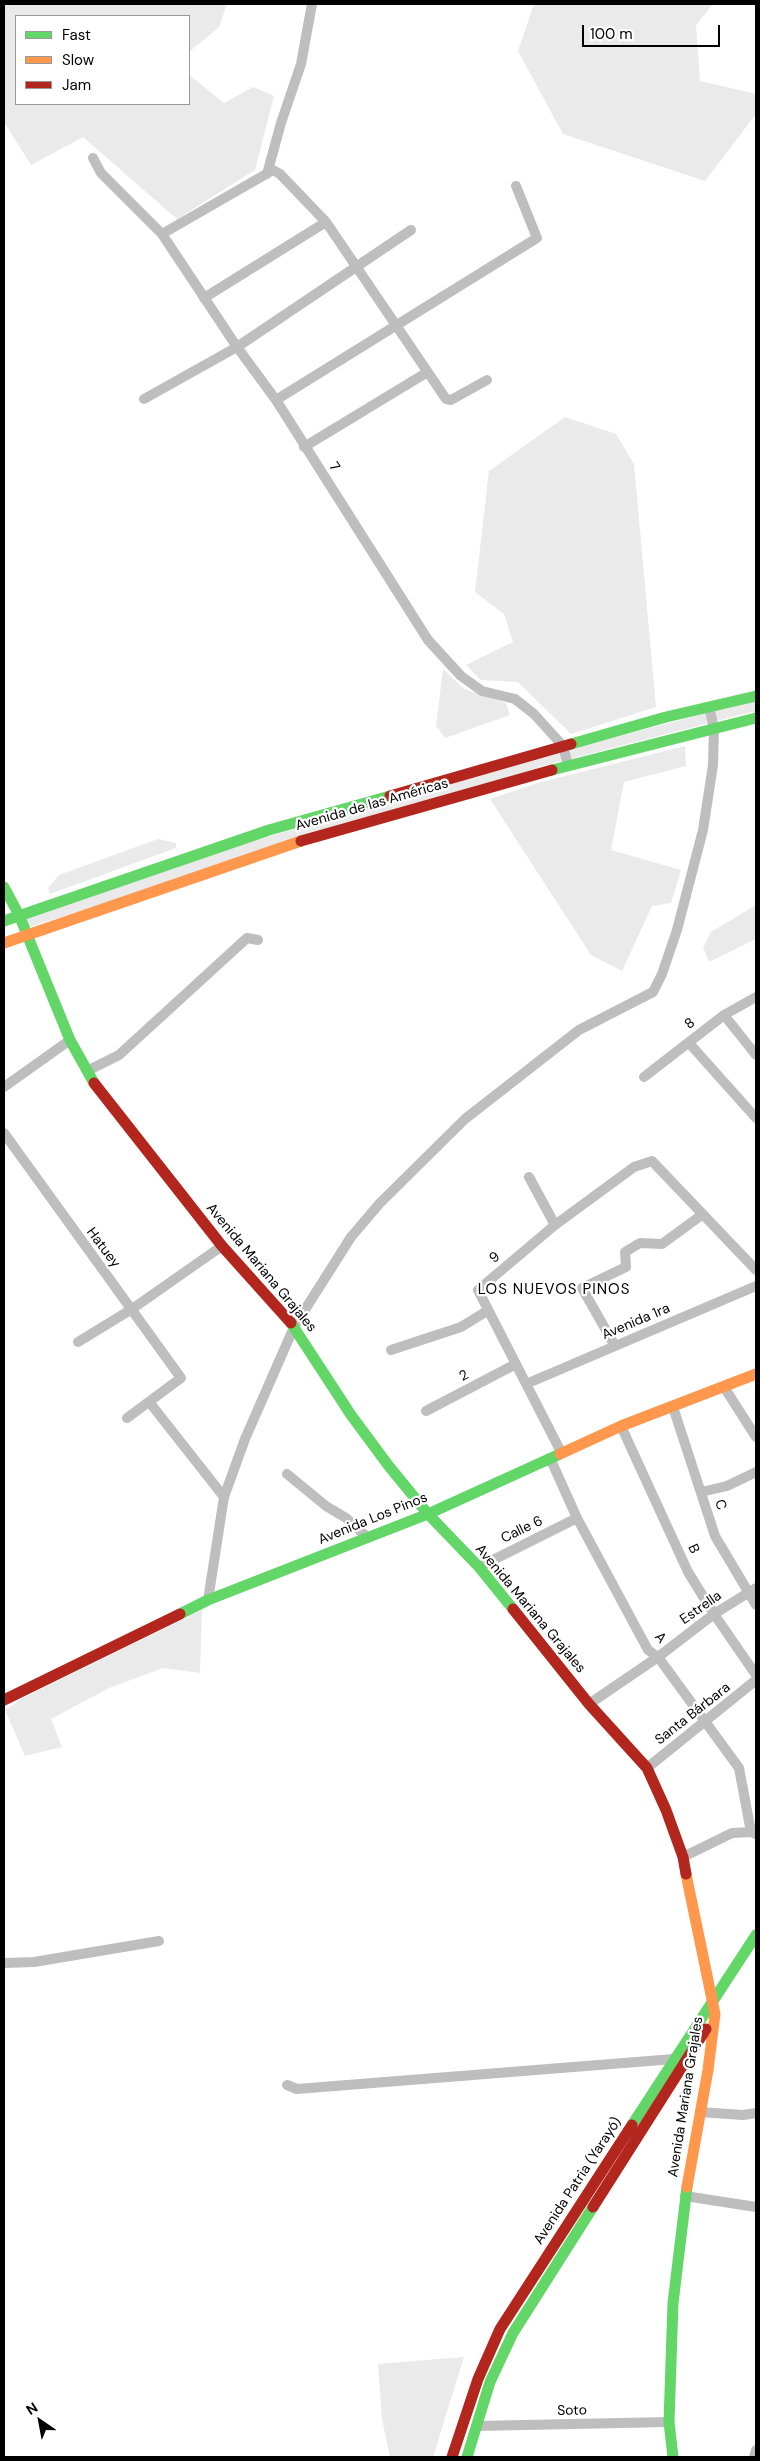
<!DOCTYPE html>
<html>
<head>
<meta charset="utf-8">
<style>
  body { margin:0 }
  #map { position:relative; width:760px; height:2461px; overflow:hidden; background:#fff; font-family:"DM Sans",sans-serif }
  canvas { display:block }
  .frame { position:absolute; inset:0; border:5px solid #000; pointer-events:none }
  .legend { position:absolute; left:15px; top:15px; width:175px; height:90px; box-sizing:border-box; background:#fff; border:1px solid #999; margin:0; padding:6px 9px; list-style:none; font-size:15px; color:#000 }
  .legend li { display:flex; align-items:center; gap:10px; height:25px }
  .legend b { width:25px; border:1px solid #999 }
  .north { position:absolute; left:15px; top:2396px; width:50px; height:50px; -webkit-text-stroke:4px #fff; paint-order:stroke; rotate:327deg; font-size:14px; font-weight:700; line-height:20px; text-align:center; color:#000 }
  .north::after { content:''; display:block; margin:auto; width:18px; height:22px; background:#000; clip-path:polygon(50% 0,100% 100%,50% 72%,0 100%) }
  .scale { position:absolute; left:582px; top:25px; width:138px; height:22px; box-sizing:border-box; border:2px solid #000; border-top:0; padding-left:6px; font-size:15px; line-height:18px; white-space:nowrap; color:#000; -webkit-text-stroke:4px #fff; paint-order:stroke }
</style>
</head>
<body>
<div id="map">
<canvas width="760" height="2461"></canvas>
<div class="frame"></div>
<ul class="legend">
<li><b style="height:6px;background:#63d668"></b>Fast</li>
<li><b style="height:6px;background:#ff974d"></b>Slow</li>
<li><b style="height:6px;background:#b3261e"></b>Jam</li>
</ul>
<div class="north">N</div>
<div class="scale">100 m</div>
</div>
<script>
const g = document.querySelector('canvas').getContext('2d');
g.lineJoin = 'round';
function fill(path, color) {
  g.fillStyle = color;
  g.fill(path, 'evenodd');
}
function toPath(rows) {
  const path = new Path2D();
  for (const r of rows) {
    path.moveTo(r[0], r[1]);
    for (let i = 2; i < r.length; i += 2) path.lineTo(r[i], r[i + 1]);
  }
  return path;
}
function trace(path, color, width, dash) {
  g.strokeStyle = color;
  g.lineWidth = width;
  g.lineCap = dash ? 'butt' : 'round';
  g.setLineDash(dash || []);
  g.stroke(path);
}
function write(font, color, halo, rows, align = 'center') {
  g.font = font + ' "DM Sans",sans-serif';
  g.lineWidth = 4.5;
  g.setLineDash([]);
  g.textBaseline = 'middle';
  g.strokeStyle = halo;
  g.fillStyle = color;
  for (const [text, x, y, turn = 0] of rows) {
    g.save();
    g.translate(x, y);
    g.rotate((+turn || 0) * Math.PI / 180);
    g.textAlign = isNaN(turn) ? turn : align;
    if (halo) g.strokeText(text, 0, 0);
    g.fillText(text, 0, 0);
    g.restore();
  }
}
fill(toPath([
  [4,4,227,4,219,27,189,52,189,16,16,16,16,104,189,104,189,75,224,103,253,87,274,96,255,170,177,219,83,137,31,165,4,122],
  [534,4,713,4,696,25,700,81,756,94,756,114,705,181,563,134,518,51],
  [565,417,616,434,634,464,656,707,571,734,518,682,481,680,466,665,513,642,504,614,475,592,489,471],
  [443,669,464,689,506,703,510,715,445,738,436,726],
  [756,701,756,711,716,721,714,711],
  [706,713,709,723,570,759,568,750],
  [685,746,686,766,624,782,611,850,681,870,671,903,652,906,622,971,591,955,490,799,541,782],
  [561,753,563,760,29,927,26,918,239,845],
  [158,839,176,843,176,848,50,894,48,888,59,875],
  [756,905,756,939,709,962,703,947,711,932],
  [202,1610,200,1673,163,1668,109,1688,51,1719,62,1747,25,1756,5,1710,23,1698],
  [464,2357,433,2457,390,2457,382,2419,378,2364]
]), '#eaeaea');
trace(toPath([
  [93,158,101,173,162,234,237,347,276,400,428,640,461,676,482,691,515,699,534,714,563,746,568,765],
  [267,174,281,123,301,64,312,4],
  [162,234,273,170,280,174,326,222,446,399,451,400,487,380],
  [204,298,326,222],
  [144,399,237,347,411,230],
  [276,400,537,238,516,186],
  [304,447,426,373],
  [724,1015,756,1055],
  [689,1043,756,1118],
  [87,1071,119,1055,247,938,258,940],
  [644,1077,724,1015,756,997],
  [4,1087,70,1040],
  [4,1133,181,1378,127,1418],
  [529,1177,555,1225],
  [78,1342,132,1309,222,1246],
  [615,1346,582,1288,626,1267,625,1252,640,1243,662,1244,703,1214],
  [391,1350,461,1327,487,1311],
  [526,1384,756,1286],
  [724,1387,756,1437],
  [150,1403,224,1497],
  [673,1407,715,1536,756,1605],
  [426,1411,514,1365],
  [621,1426,688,1572,714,1614,756,1675],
  [561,1452,478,1290,555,1225,634,1167,652,1161,756,1270],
  [550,1458,577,1518,648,1650,658,1657,739,1768,751,1832],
  [287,1474,326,1506,346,1518,367,1537],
  [701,1492,727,1486,756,1472],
  [479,1567,577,1518],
  [208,1600,224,1497,245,1439,294,1327,351,1237,380,1203,465,1119,579,1030,653,992,662,974,677,930,703,830,713,765,714,728,709,707],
  [589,1704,658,1657,714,1614,756,1588],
  [647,1768,756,1680],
  [683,1857,732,1833,751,1832,756,1834],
  [4,1963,34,1962,159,1941],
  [287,2085,297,2089,674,2059],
  [700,2112,743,2115,756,2113],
  [685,2196,756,2207],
  [476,2426,669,2422],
  [754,2457,756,2450]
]), '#bebebe', 10);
trace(toPath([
  [571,744,666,717,756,696],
  [552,770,756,718],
  [4,887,19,915,70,1040,94,1083],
  [4,921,269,830,390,796],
  [291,1323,351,1415,388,1465,428,1514,479,1567,513,1609],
  [180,1614,208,1600,428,1514,560,1454],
  [632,2125,756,1935],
  [467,2457,490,2382,513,2333,593,2207],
  [673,2457,669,2422,673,2303,687,2187]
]), '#63d668', 11);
trace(toPath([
  [4,943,301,841],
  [560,1454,621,1426,756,1374],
  [686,1874,715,2014,708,2070,687,2187]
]), '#ff974d', 11);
trace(toPath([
  [390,796,571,744],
  [301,841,552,770],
  [94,1083,222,1246,291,1323],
  [513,1609,589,1704,647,1768,666,1810,683,1857,686,1874],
  [4,1700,180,1614],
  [593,2207,706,2029],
  [452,2457,478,2379,500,2329,632,2125]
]), '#b3261e', 11);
write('14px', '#000', '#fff', [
  ["7",334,467,56],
  ["Avenida de las Américas",372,805,-16],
  ["8",690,1024,-38],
  ["Hatuey",103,1248,53],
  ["9",495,1258,-38],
  ["Avenida Mariana Grajales",261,1268,50],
  ["Avenida 1ra",636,1322,-23],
  ["2",464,1376,-28],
  ["C",720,1505,72],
  ["Avenida Los Pinos",373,1519,-22],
  ["Calle 6",522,1530,-26],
  ["B",693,1549,65],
  ["Estrella",701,1608,-35],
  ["Avenida Mariana Grajales",530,1609,50],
  ["A",660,1638,49],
  ["Santa Bárbara",693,1714,-38],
  ["Avenida Mariana Grajales",686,2097,-81],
  ["Avenida Patria (Yarayó)",578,2181,-57],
  ["Soto",572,2411,-1]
]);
g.letterSpacing = '1px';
write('15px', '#000', '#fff', [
  ["LOS NUEVOS PINOS",554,1290]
]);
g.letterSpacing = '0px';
</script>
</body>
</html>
